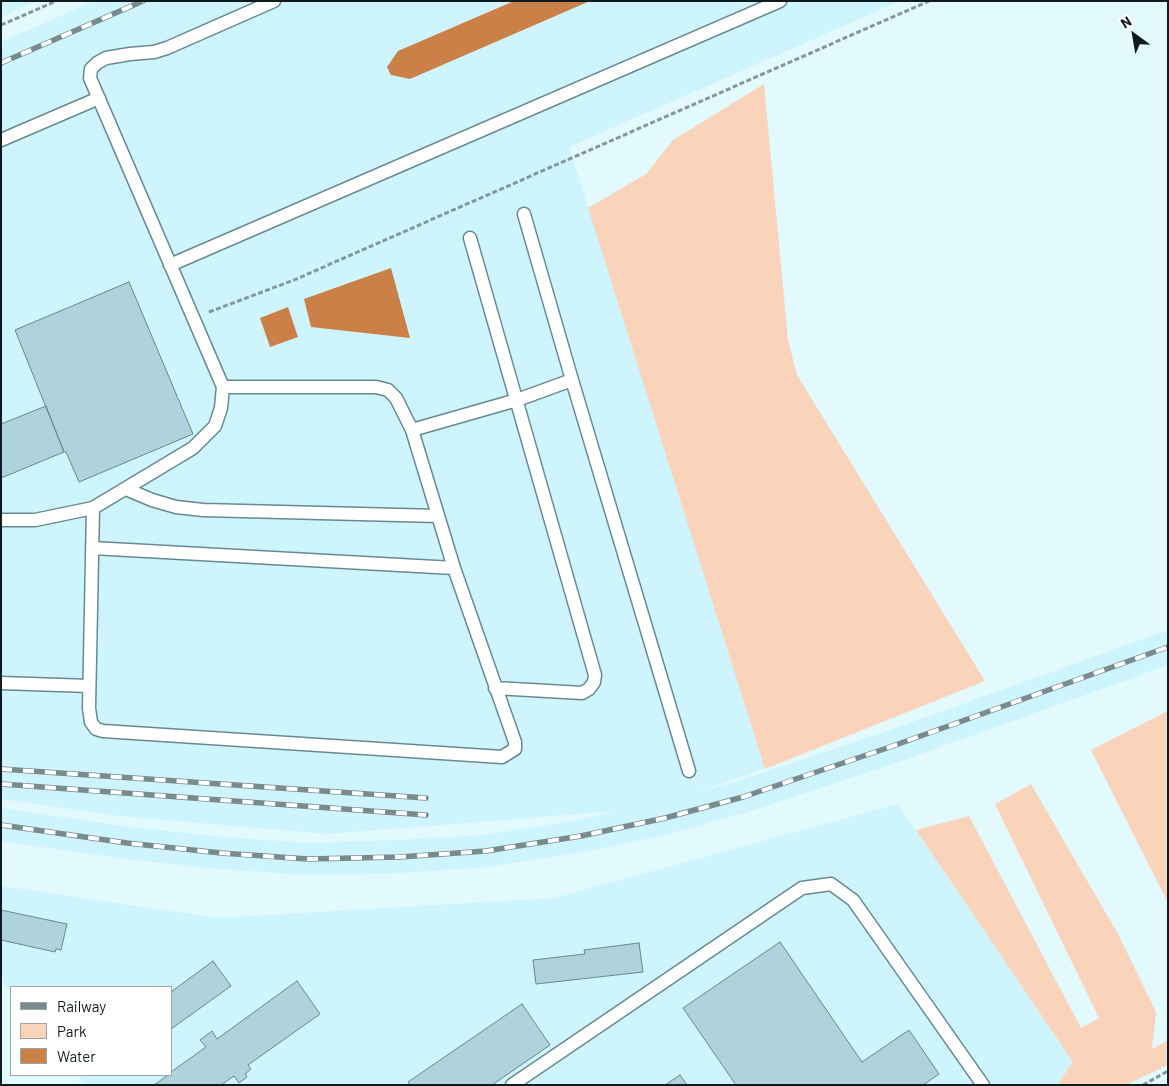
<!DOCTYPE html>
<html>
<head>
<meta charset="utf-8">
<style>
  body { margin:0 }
  #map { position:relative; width:1169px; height:1086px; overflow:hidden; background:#e2f9fe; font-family:Barlow,sans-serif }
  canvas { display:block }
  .frame { position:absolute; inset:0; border:2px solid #0e1c20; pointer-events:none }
  .legend { position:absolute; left:10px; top:986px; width:162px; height:90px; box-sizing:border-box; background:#fff; border:1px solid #9fa4a6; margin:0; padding:6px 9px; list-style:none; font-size:15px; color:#0e1c20 }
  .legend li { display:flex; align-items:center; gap:10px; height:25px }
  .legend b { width:25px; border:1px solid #9fa4a6 }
  .north { position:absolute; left:1109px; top:10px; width:50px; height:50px; -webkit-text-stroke:4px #fff; paint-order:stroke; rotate:328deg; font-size:14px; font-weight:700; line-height:20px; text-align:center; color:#0e1c20 }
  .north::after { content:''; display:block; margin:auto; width:18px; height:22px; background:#0e1c20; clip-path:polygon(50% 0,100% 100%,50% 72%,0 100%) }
</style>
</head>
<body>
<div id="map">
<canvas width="1169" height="1086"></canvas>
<div class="frame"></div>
<ul class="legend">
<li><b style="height:6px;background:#788b8f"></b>Railway</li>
<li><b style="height:14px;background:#f9d4ba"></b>Park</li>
<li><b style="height:14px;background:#ca8047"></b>Water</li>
</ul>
<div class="north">N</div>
</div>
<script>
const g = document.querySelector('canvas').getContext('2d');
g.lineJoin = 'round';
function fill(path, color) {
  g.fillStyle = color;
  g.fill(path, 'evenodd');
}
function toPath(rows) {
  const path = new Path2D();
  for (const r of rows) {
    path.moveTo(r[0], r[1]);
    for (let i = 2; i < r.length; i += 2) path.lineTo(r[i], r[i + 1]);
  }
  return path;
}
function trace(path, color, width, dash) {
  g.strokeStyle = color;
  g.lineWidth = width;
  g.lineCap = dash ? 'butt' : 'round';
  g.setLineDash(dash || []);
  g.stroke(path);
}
fill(toPath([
  [1,1,37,1,1,17],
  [94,1,900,1,569,147,765,769,691,794,738,781,885,732,1168,630,1168,665,896,763,747,812,669,834,584,852,488,867,400,873,307,875,219,869,125,859,1,841,1,808,129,827,222,837,308,843,399,840,485,835,578,820,617,811,327,834,120,816,1,799,1,42],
  [898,804,1073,1062,1057,1085,85,1085,77,1075,171,1075,171,987,11,987,11,992,1,979,1,886,218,918,554,898]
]), '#cef4fd');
fill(toPath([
  [764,84,788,340,797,375,985,681,765,769,588,208,646,174,673,140],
  [1168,711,1168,903,1091,750],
  [1031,784,1118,934,1156,1012,1152,1049,1168,1040,1168,1065,1126,1085,1057,1085,1073,1062,916,830,969,816,1081,1028,1099,1018,995,804]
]), '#f9d4ba');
fill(toPath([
  [514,1,590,1,410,79,391,75,387,67,398,51],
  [391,268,410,338,311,327,304,299],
  [288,307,298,337,270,347,260,318]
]), '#ca8047');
const building = toPath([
  [129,282,193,434,79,482,66,452,64,452,15,330,129,282],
  [46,406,64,452,1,478,1,424,46,406],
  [1,910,67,924,61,950,56,949,55,952,1,940,1,910],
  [780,942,862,1062,909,1030,939,1074,923,1085,736,1085,683,1008,780,942],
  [639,943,643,972,536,984,533,960,585,954,584,950,639,943],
  [213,961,231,986,171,1029,171,992,213,961],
  [297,981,320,1014,248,1065,251,1069,245,1074,247,1077,239,1083,234,1076,221,1085,154,1085,168,1075,171,1075,171,1072,206,1047,200,1040,212,1031,217,1039,297,981],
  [522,1004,550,1045,492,1085,410,1085,408,1082,522,1004],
  [680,1075,687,1085,665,1085,680,1075]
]);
fill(building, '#aed3db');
trace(building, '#658891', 1);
const lane = toPath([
  [1,140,99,98],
  [524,214,572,380,689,771],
  [470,238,595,675,594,682,589,689,582,693,495,688],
  [170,265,780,1],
  [412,430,517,400,572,380],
  [126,489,152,500,176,507,203,510,438,516],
  [93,508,89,708,91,722,96,729,103,731,502,757,515,749,515,742,454,568,412,430,396,398,388,390,376,387,223,387],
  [1,520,35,520,93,508,193,448,215,426,221,408,223,387,90,78,91,69,97,63,106,58,130,54,154,52,167,48,274,1],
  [92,548,454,568],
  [1,683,89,686],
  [512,1085,802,888,831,884,853,900,983,1085]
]);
trace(lane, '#678a92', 15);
trace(toPath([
  [1,25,56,1],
  [209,312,294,280,929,1],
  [1143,1085,1168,1071]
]), '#84979b', 3, [5, 2.5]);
trace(lane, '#fff', 12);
const rail = toPath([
  [1,63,143,1],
  [1,769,426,798],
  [1,784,426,815],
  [1,825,127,843,221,853,308,859,400,857,486,851,581,836,665,818,743,797,890,747,1168,647]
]);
trace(rail, '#788b8f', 5.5);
trace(rail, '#fff', 4, [11]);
</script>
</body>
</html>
